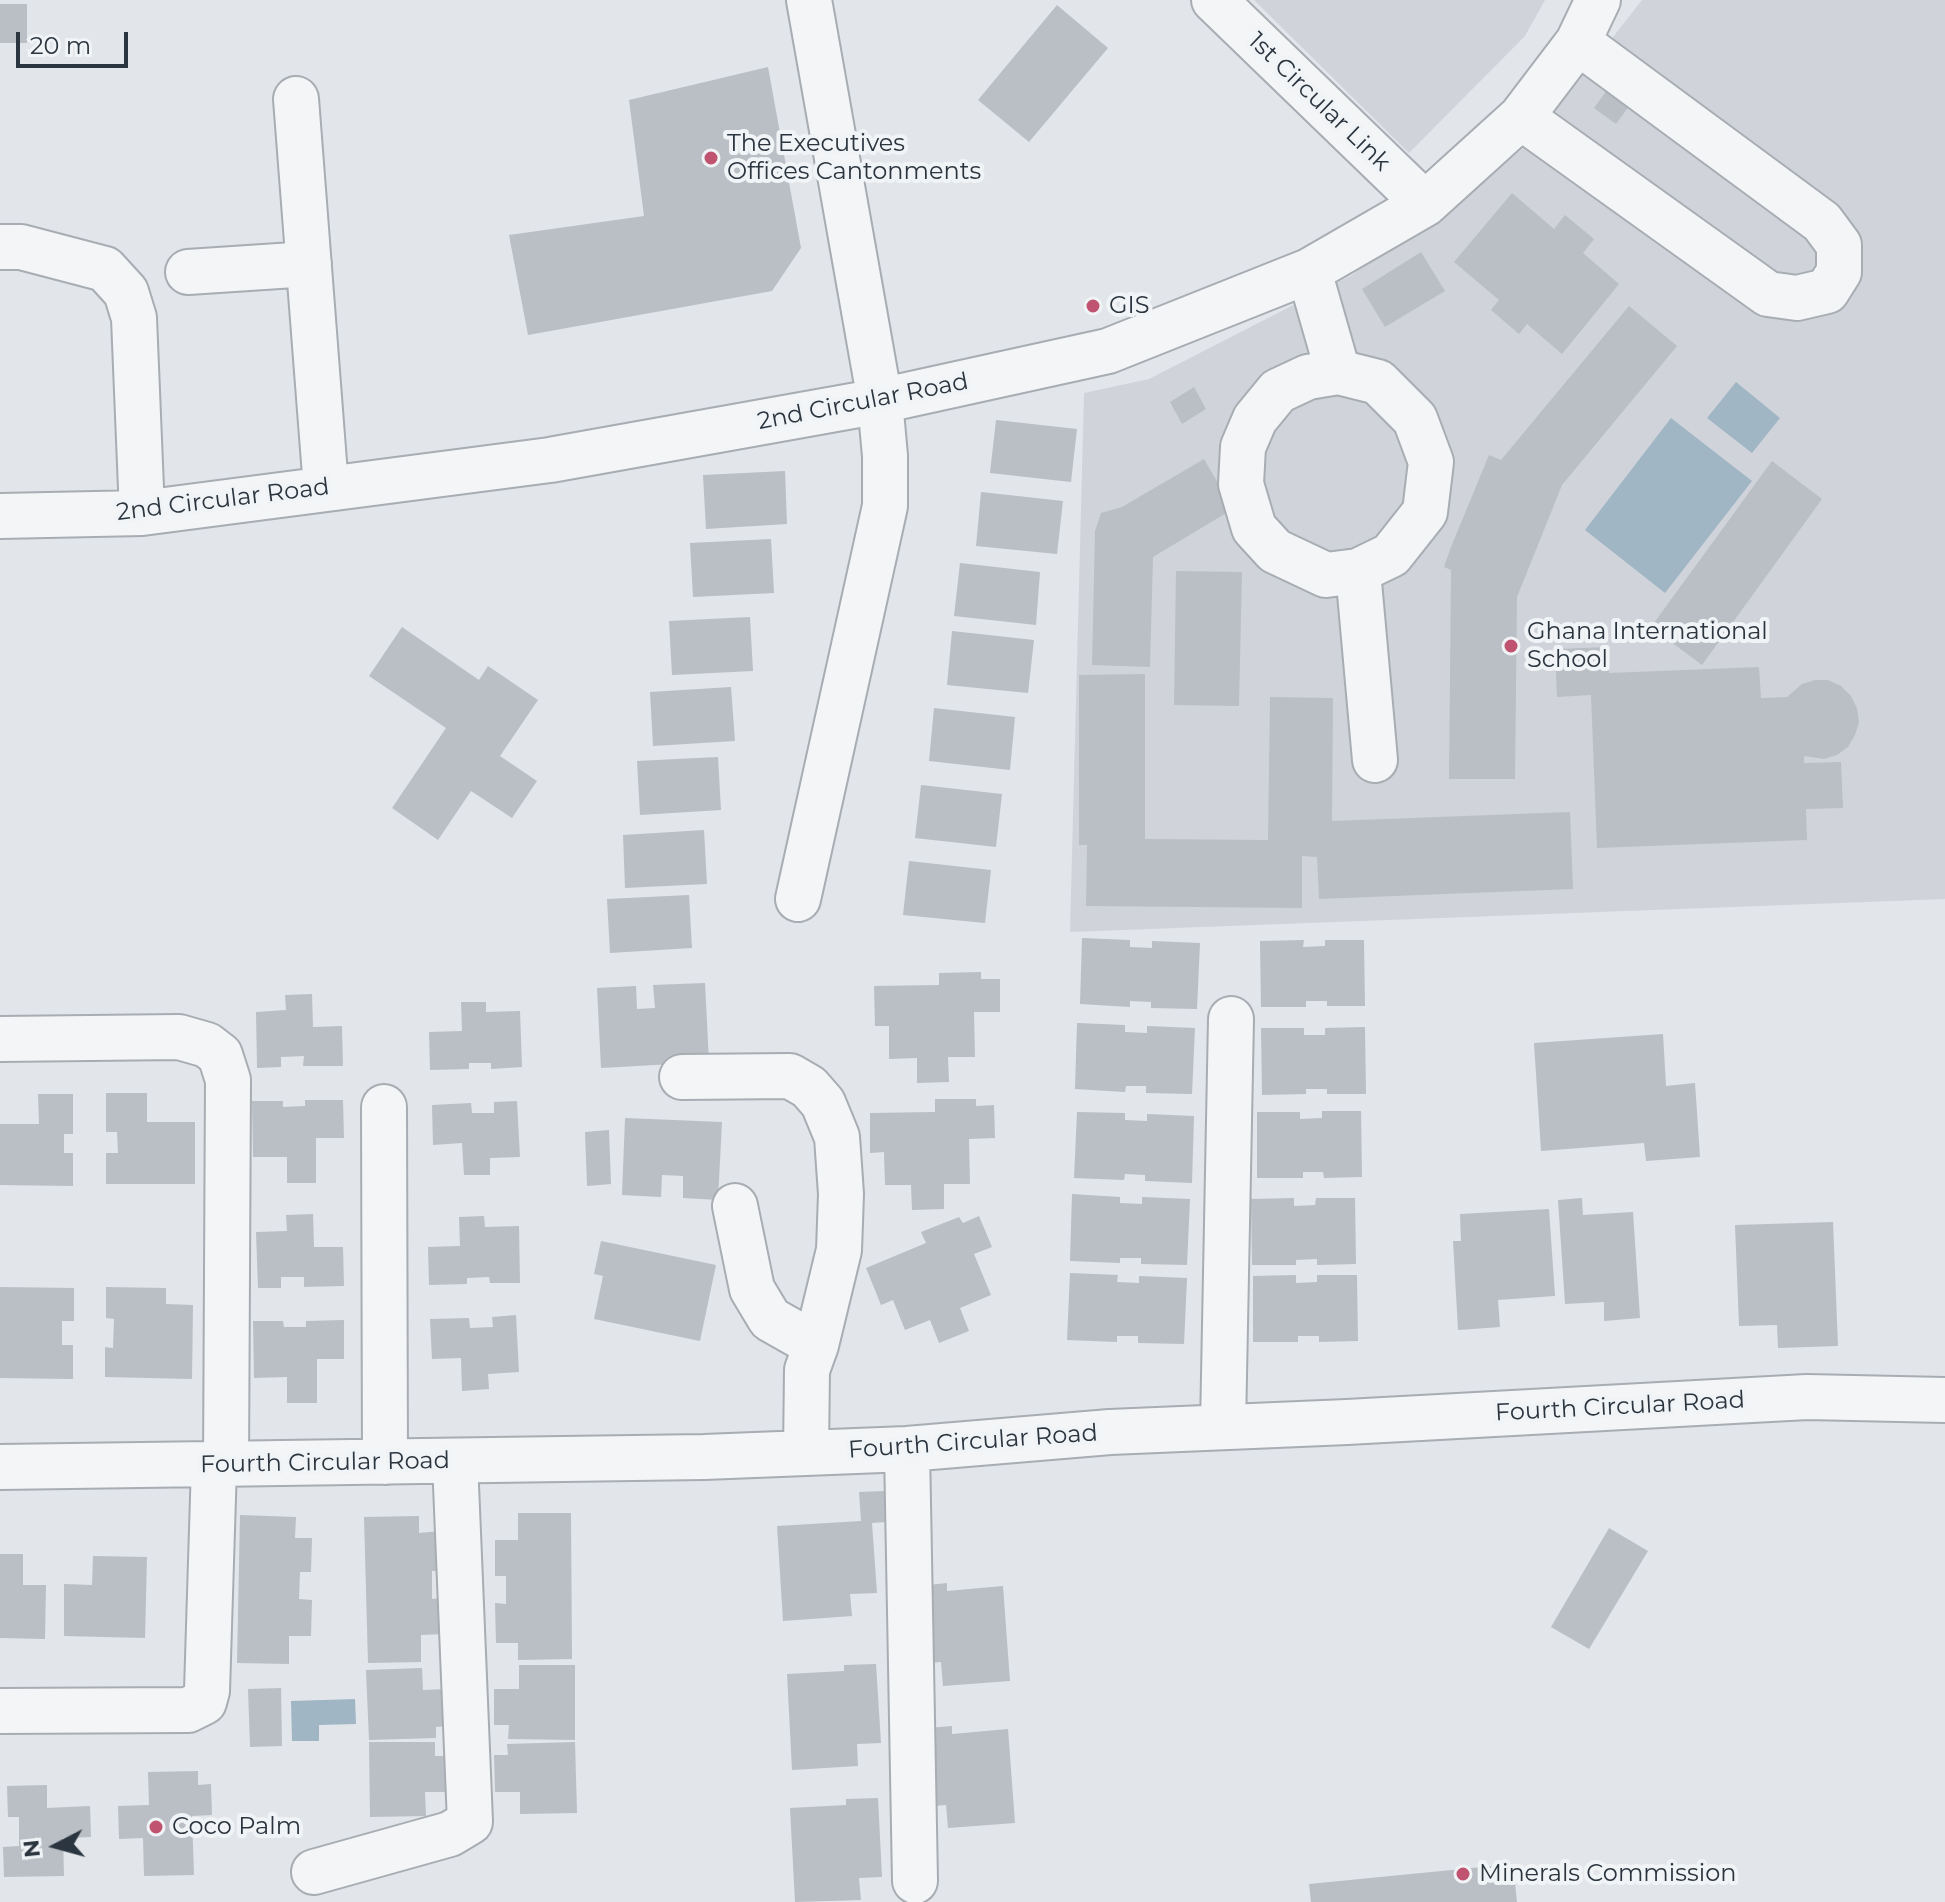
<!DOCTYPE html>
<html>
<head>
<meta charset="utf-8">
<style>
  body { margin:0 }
  #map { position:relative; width:1945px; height:1902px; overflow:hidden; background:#e2e5e9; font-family:Montserrat,sans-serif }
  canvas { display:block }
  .north { position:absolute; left:16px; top:1806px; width:80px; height:80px; -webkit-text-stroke:6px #f1f4f6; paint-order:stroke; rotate:264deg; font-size:22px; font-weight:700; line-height:32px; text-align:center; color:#2b353f }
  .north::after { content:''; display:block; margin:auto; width:28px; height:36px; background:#2b353f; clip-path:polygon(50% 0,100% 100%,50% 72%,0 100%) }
  .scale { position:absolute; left:16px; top:32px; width:112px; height:36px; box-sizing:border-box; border:4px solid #2b353f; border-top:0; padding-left:10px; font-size:24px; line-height:28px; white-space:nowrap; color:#2b353f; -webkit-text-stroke:6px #f1f4f6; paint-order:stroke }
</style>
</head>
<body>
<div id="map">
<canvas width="1945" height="1902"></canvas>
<div class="north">N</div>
<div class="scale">20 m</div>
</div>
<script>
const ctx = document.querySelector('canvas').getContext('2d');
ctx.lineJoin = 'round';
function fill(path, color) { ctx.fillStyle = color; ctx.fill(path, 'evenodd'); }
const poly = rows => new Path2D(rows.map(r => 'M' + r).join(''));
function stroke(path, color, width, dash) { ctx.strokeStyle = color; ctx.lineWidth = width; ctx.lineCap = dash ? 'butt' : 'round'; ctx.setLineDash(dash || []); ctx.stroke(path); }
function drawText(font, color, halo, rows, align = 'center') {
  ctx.font = font + ' Montserrat,sans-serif'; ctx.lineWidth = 8; ctx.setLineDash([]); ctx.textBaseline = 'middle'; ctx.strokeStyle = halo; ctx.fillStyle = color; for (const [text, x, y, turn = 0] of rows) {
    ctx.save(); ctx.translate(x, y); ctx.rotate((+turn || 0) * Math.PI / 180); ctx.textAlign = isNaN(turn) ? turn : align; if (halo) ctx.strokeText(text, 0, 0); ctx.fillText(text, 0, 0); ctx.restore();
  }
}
fill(poly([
  [1254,0,1545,0,1525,36,1409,153],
  [1642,0,1945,0,1945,899,1070,932,1084,393,1149,379,1352,275,1529,144]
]), '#d0d4da');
fill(poly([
  [1736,382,1780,418,1752,453,1707,418],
  [1671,418,1752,481,1665,593,1585,530],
  [355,1699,356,1724,319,1725,319,1741,292,1741,291,1701]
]), '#a0b6c5');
fill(poly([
  [0,4,27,4,27,43,0,43],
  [1057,5,1108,48,1029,142,978,100],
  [768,67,801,248,772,291,528,335,509,235,644,216,629,100],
  [1610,86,1632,102,1616,124,1594,108],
  [1512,193,1554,229,1565,215,1594,239,1583,253,1619,284,1562,354,1527,324,1519,334,1491,310,1499,300,1454,262],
  [1421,252,1445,291,1385,327,1362,289],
  [1629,306,1677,346,1562,485,1517,597,1515,779,1449,779,1451,570,1444,567,1451,547,1489,455,1501,460],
  [1194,387,1206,409,1182,424,1170,402],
  [996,420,1077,429,1071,482,990,473],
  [1204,459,1233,509,1153,557,1150,667,1092,665,1095,531,1101,513,1122,507],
  [1772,461,1822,499,1702,665,1651,627],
  [785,471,787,524,706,529,703,475],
  [981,492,1063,501,1057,554,976,546],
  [771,539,774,593,693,597,690,543],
  [960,563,1040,572,1036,625,954,616],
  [1176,571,1242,572,1239,706,1174,705],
  [750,617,753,671,672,675,669,621],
  [402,627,479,680,488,666,538,700,500,756,537,781,512,818,471,791,438,840,392,808,446,728,369,676],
  [952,631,1034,640,1028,693,947,685],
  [1608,647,1609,673,1759,667,1761,698,1787,697,1802,684,1815,680,1828,680,1841,686,1851,696,1857,708,1859,722,1855,735,1848,747,1837,755,1824,759,1804,756,1804,763,1841,762,1843,808,1806,809,1807,840,1597,848,1591,695,1557,697,1555,649],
  [1145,674,1145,839,1268,840,1270,697,1333,698,1332,821,1570,812,1573,889,1319,899,1317,857,1302,856,1302,908,1086,906,1087,845,1079,845,1079,675],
  [731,687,735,741,653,746,650,692],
  [934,708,1015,717,1010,770,929,761],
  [718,757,721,810,640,815,637,761],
  [921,785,1002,794,996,847,915,838],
  [704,830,707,884,625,888,623,835],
  [909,861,991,870,985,923,903,915],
  [689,895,692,948,610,953,607,899],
  [1082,938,1130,940,1130,947,1152,948,1152,941,1200,943,1197,1009,1151,1008,1151,1002,1130,1001,1130,1007,1080,1004],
  [1304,940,1303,947,1325,946,1325,940,1364,940,1365,1006,1327,1006,1327,1001,1306,1001,1306,1007,1261,1007,1260,941],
  [981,972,981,979,1000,979,1000,1012,974,1012,975,1057,948,1057,949,1082,917,1083,917,1058,889,1059,889,1026,875,1026,874,986,939,985,939,973],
  [705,983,709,1062,601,1068,597,988,636,986,637,1009,655,1008,653,985],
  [312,994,313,1027,342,1026,343,1066,303,1066,304,1056,281,1057,281,1067,257,1068,256,1012,286,1010,285,995],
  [461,1002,486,1002,486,1012,520,1011,522,1067,491,1069,491,1063,469,1063,469,1069,430,1070,429,1032,462,1031],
  [1077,1023,1125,1025,1125,1032,1147,1033,1147,1026,1195,1028,1192,1094,1146,1093,1146,1086,1126,1086,1125,1092,1075,1089],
  [1365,1027,1366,1094,1327,1094,1327,1089,1306,1089,1306,1094,1262,1095,1261,1028,1304,1028,1304,1035,1325,1035,1325,1028],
  [1663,1034,1666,1086,1695,1083,1700,1157,1646,1161,1644,1143,1541,1151,1534,1043],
  [106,1093,147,1093,147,1122,195,1122,195,1184,106,1184,106,1153,118,1153,117,1132,106,1132],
  [38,1094,73,1094,73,1134,64,1134,64,1153,73,1153,73,1186,0,1185,0,1124,39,1124],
  [935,1099,976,1099,976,1106,994,1105,995,1138,969,1139,970,1184,944,1184,944,1209,912,1210,911,1185,885,1185,884,1152,870,1153,870,1113,935,1112],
  [305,1100,343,1100,344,1138,316,1138,316,1183,287,1183,287,1157,253,1157,252,1101,283,1101,283,1107,305,1106],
  [517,1101,520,1157,490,1158,490,1175,464,1175,462,1143,433,1145,432,1105,471,1103,472,1113,494,1113,494,1102],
  [1322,1111,1361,1111,1362,1177,1324,1178,1323,1172,1303,1172,1303,1178,1257,1178,1257,1112,1300,1112,1300,1119,1322,1118],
  [1077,1112,1125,1113,1125,1120,1147,1121,1147,1114,1194,1116,1192,1183,1145,1181,1145,1175,1125,1174,1124,1180,1074,1178],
  [625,1118,722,1122,718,1200,683,1198,683,1176,662,1175,661,1197,622,1195],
  [609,1130,611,1184,587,1186,585,1132],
  [1072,1194,1120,1197,1120,1203,1142,1204,1142,1197,1190,1199,1187,1265,1141,1264,1141,1258,1120,1258,1120,1263,1070,1261],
  [1294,1198,1294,1206,1315,1205,1316,1198,1355,1198,1356,1264,1317,1265,1317,1259,1296,1260,1296,1265,1252,1265,1251,1199],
  [1582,1198,1583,1215,1633,1212,1640,1318,1604,1321,1604,1302,1565,1304,1558,1200],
  [1549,1209,1555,1296,1498,1300,1500,1327,1458,1330,1453,1241,1461,1241,1460,1214],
  [313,1214,314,1247,343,1247,344,1286,304,1287,304,1277,281,1277,281,1288,258,1288,256,1232,287,1231,286,1215],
  [484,1216,485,1227,519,1226,520,1283,490,1283,489,1277,467,1278,467,1284,429,1285,428,1247,460,1246,459,1217],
  [979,1216,992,1247,974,1254,991,1295,960,1308,969,1331,939,1343,930,1320,905,1330,893,1300,881,1305,866,1268,926,1243,921,1232,959,1217,963,1223],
  [1833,1222,1838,1346,1778,1348,1777,1325,1739,1326,1735,1225],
  [601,1241,716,1265,700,1341,594,1319,603,1276,594,1274],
  [1070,1273,1118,1275,1117,1282,1139,1283,1139,1276,1187,1278,1184,1344,1138,1343,1138,1336,1117,1336,1117,1342,1067,1340],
  [1296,1275,1296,1283,1317,1282,1317,1275,1357,1275,1358,1341,1319,1342,1319,1336,1298,1336,1298,1342,1253,1342,1253,1276],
  [0,1287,74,1288,74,1321,62,1321,62,1345,73,1345,73,1379,0,1378],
  [106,1287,166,1288,166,1304,193,1305,192,1379,105,1377,105,1347,113,1348,114,1319,106,1318],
  [516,1315,519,1372,488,1374,489,1389,462,1391,461,1358,432,1359,430,1319,469,1318,470,1328,493,1327,492,1317],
  [344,1320,344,1359,317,1359,317,1403,287,1403,287,1377,254,1378,253,1321,283,1321,284,1327,306,1327,306,1321],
  [884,1491,886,1522,872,1523,877,1593,850,1594,852,1616,783,1621,777,1526,861,1521,859,1492],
  [518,1513,571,1513,572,1659,518,1660,518,1643,496,1643,495,1603,506,1604,506,1576,495,1576,495,1540,518,1540],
  [240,1515,296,1517,295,1538,312,1538,311,1572,300,1572,299,1599,312,1600,311,1636,289,1636,289,1664,237,1663],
  [419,1516,419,1533,441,1531,442,1571,432,1571,432,1599,443,1598,444,1634,421,1635,421,1662,368,1663,364,1517],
  [1609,1528,1648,1551,1589,1649,1551,1627],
  [0,1554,23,1554,23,1585,46,1585,45,1639,0,1638],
  [93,1556,147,1557,145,1638,64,1636,64,1584,92,1585],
  [947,1583,947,1591,1003,1586,1010,1681,943,1686,941,1662,916,1664,910,1587],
  [876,1664,881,1743,857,1744,858,1766,792,1770,787,1674,844,1671,844,1665],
  [519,1665,575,1665,575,1740,508,1739,509,1725,494,1725,494,1689,519,1689],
  [422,1668,423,1690,447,1689,448,1726,436,1727,436,1738,369,1740,366,1670],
  [281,1688,282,1746,250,1747,248,1689],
  [952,1726,952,1734,1008,1729,1015,1823,948,1828,946,1805,921,1807,915,1729],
  [369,1742,435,1742,435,1756,450,1756,450,1792,425,1792,426,1816,370,1817],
  [575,1742,577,1813,520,1814,520,1792,495,1792,494,1755,508,1755,507,1744],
  [198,1771,198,1785,211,1784,212,1815,192,1816,194,1875,144,1876,143,1838,119,1839,118,1806,149,1805,148,1772],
  [47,1785,47,1808,90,1806,91,1837,63,1838,64,1876,4,1877,3,1847,19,1846,19,1817,8,1817,7,1786],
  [878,1798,882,1877,859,1878,861,1900,795,1902,790,1808,846,1805,846,1799],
  [1513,1864,1517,1902,1311,1902,1309,1884]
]), '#b9bfc5');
const minor = poly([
  [1214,0,1425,204],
  [296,99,326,488],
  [1521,117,1768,294,1797,298,1827,291,1839,272,1839,245,1822,222,1578,42],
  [0,247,21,247,105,269,126,292,134,318,142,513],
  [1309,271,1338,372],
  [188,272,309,264],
  [1338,372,1378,382,1415,419,1431,462,1425,512,1391,555,1358,571,1326,575,1275,551,1254,528,1241,484,1243,447,1255,419,1278,391,1308,377,1338,372],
  [0,516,142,513,550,460,880,401,1108,351,1309,271,1425,204,1521,117,1578,42,1598,0],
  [1358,571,1375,760],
  [798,899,885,506,885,456,880,401,809,0],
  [0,1039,179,1037,207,1045,220,1055,228,1080,226,1465],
  [682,1077,790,1076,809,1087,823,1103,837,1137,841,1194,839,1250,816,1345,807,1370,806,1453],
  [384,1107,385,1462],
  [735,1206,752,1289,770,1319,816,1345],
  [1223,1427,1231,1019],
  [907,1449,915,1881],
  [0,1467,704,1457,907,1449,1110,1432,1347,1422,1807,1397,1945,1400],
  [0,1711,188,1710,204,1702,207,1691,214,1465],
  [314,1872,450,1834,470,1822,455,1461]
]);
stroke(minor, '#a7adb3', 48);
stroke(minor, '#f4f5f7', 44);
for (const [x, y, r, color] of [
  [711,158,8,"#c05470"],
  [1093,306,8,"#c05470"],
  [1511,646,8,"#c05470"],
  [156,1827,8,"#c05470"],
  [1463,1874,8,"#c05470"]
]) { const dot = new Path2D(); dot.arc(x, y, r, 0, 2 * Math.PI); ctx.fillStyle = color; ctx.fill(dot); stroke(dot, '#f1f4f6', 3); }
drawText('24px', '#2b353f', '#f1f4f6', [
  ["1st Circular Link",1319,102,44],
  ["2nd Circular Road",863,402,-11],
  ["2nd Circular Road",223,500,-7],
  ["Fourth Circular Road",1620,1407,-3],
  ["Fourth Circular Road",973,1442,-4],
  ["Fourth Circular Road",325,1463,-1]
]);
drawText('24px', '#2b353f', '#f1f4f6', [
  ["The Executives",727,144],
  ["Offices Cantonments",727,172],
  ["GIS",1109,306],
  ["Ghana International",1527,632],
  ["School",1527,660],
  ["Coco Palm",172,1827],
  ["Minerals Commission",1479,1874]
], 'left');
</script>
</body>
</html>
